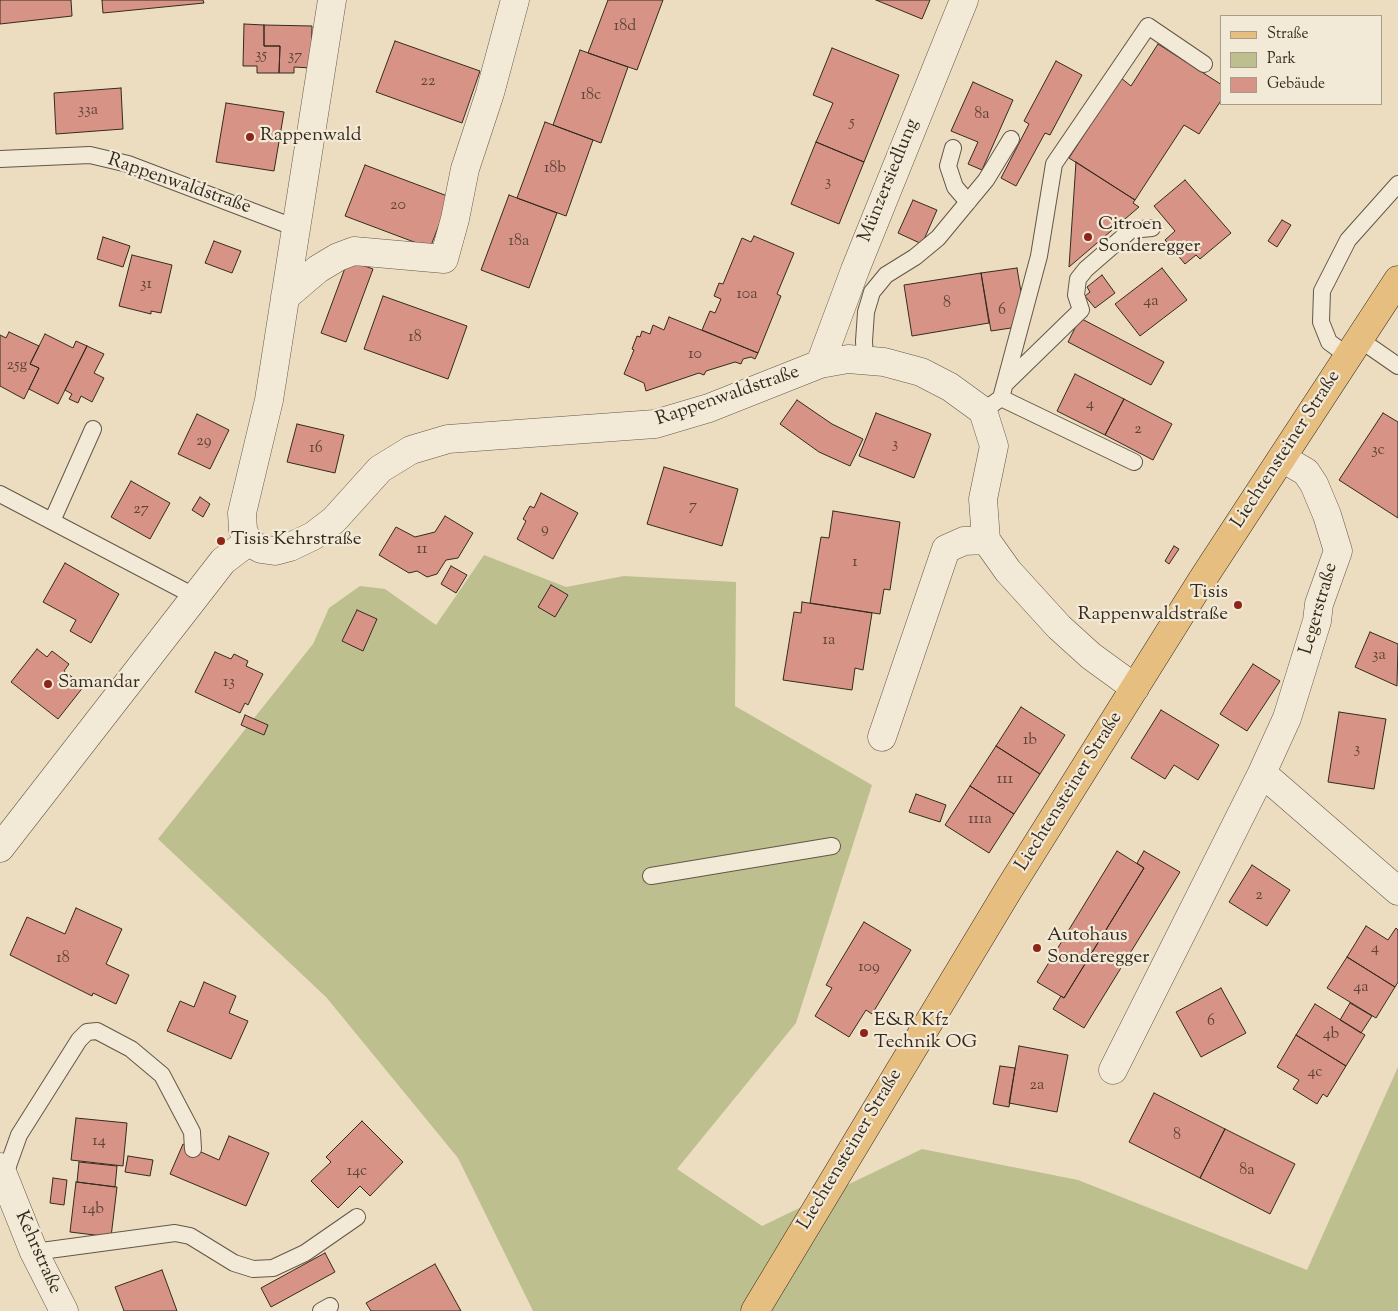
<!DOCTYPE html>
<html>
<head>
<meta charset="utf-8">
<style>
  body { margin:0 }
  #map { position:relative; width:1398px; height:1311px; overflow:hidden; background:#ecddc1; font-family:"Sorts Mill Goudy",serif }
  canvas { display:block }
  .legend { position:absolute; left:1220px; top:15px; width:162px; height:90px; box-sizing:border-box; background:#f3e9d7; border:1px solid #a79d8d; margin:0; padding:6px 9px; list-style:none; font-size:15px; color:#352a1e }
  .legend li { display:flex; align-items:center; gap:10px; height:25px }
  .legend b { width:25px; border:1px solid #a79d8d }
</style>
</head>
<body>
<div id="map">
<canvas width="1398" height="1311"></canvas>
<ul class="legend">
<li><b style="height:6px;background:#e6be80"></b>Straße</li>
<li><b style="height:14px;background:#bdbf8f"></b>Park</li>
<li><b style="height:14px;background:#d79486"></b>Gebäude</li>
</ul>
</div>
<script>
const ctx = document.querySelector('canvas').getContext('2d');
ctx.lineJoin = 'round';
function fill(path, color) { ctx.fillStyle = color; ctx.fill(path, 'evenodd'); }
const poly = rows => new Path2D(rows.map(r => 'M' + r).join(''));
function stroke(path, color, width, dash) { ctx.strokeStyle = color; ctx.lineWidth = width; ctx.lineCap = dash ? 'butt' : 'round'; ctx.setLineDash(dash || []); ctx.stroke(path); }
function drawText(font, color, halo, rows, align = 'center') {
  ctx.font = font + ' "Sorts Mill Goudy",serif'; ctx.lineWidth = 4.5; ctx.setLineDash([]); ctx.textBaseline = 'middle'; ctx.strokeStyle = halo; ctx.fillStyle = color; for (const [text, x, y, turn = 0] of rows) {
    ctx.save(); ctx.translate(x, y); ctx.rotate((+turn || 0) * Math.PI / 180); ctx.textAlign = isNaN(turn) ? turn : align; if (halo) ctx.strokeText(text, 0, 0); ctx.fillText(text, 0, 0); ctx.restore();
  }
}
fill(poly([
  [484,555,566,587,624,576,736,582,735,706,872,785,796,1023,677,1169,762,1226,922,1149,1078,1180,1307,1270,1398,1067,1398,1311,533,1311,458,1158,326,997,158,839,313,644,329,608,360,586,385,589,436,625]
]), '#bdbf8f');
const building = poly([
  [0,0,71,0,72,16,0,24,0,0],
  [102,0,203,0,204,3,103,13,102,0],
  [608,0,663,0,637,70,588,53,608,0],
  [876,0,930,0,922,19,876,0],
  [244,24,264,25,264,46,280,46,279,73,257,73,257,66,243,66,244,24],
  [264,25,312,26,311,68,294,67,294,73,279,73,280,46,264,46,264,25],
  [395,41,480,71,462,123,376,92,395,41],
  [1158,44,1222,85,1222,99,1199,134,1184,125,1135,200,1069,158,1121,78,1131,86,1158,44],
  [832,48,899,75,864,162,816,142,833,103,813,95,832,48],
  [580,50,628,67,601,143,553,125,580,50],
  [1056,61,1082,75,1050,135,1045,133,1016,186,1001,178,1029,124,1024,121,1056,61],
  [973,82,1013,100,982,170,968,164,978,142,951,131,973,82],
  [121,88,123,129,56,134,54,93,121,88],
  [226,103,284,112,274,171,216,162,226,103],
  [545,122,593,140,566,216,517,198,545,122],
  [816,142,864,162,839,224,791,204,816,142],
  [1076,162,1135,200,1133,203,1139,207,1069,267,1076,162],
  [365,165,450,197,430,248,345,216,365,165],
  [1185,180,1231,233,1200,259,1196,255,1185,264,1165,240,1175,231,1154,206,1185,180],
  [509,195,557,213,529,288,481,270,509,195],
  [913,200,937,210,922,244,898,233,913,200],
  [1282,220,1291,225,1277,247,1268,241,1282,220],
  [754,236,794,253,777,294,781,296,758,353,702,330,710,311,715,313,721,299,714,296,719,283,723,284,742,238,751,242,754,236],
  [103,237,130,246,123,267,97,259,103,237],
  [214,241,241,251,232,273,205,263,214,241],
  [132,255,172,265,161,313,151,311,151,314,119,306,132,255],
  [348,260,373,269,346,342,321,333,348,260],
  [1017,268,1022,298,1011,328,991,331,981,273,1017,268],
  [1162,268,1187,300,1140,336,1115,304,1162,268],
  [981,273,989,323,912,336,904,285,981,273],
  [1102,275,1115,293,1095,308,1085,296,1090,292,1087,287,1102,275],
  [383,296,467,326,448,379,364,349,383,296],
  [669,317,758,353,755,359,751,357,743,359,741,364,735,362,706,371,704,375,699,373,646,391,644,383,624,374,634,350,632,349,637,336,640,337,642,331,650,334,653,325,664,330,669,317],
  [1080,318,1164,362,1151,385,1068,342,1080,318],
  [9,332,39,346,30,364,39,368,24,399,0,386,0,335,6,338,9,332],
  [45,334,73,348,76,341,87,346,58,404,29,389,39,368,30,364,45,334],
  [87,346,104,354,94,373,104,378,92,402,81,396,78,403,69,399,72,394,65,390,87,346],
  [1075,374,1124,399,1105,435,1057,411,1075,374],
  [1124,399,1172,424,1153,460,1105,435,1124,399],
  [797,400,832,424,863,439,850,466,819,452,780,424,797,400],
  [876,413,931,434,914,478,859,456,876,413],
  [1383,413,1398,422,1398,518,1339,480,1383,413],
  [197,414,229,430,210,469,178,454,197,414],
  [297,424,344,435,335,473,287,462,297,424],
  [664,467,738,489,722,546,647,524,664,467],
  [131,481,170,503,150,539,111,517,131,481],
  [541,493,578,513,553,559,517,539,526,521,523,519,530,506,534,508,541,493],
  [200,497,210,504,203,517,192,510,200,497],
  [833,511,900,522,890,590,884,589,880,614,810,603,821,537,829,538,833,511],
  [445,516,473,533,458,558,446,560,437,574,427,577,417,571,409,573,379,555,396,527,415,537,435,532,445,516],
  [1174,546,1179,549,1169,564,1165,561,1174,546],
  [65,563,119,594,91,643,70,631,76,620,43,602,65,563],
  [451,566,467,575,456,593,441,584,451,566],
  [551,585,568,595,555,617,538,607,551,585],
  [802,602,872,613,863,670,855,668,852,690,783,680,794,612,801,613,802,602],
  [357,610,377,619,363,651,342,641,357,610],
  [1370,632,1398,644,1397,686,1355,667,1370,632],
  [37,649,47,657,52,651,69,664,64,671,84,686,58,719,11,682,37,649],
  [215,652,231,659,234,654,248,661,246,666,263,674,248,705,245,703,240,713,195,692,215,652],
  [1253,664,1280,681,1247,731,1220,714,1253,664],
  [1021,707,1065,735,1040,774,996,746,1021,707],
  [1161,710,1219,745,1198,780,1174,765,1165,779,1131,758,1161,710],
  [1339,712,1386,719,1374,789,1328,782,1339,712],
  [245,715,268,725,264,735,241,725,245,715],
  [996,746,1040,774,1014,814,970,786,996,746],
  [970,786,1014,814,989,853,945,825,970,786],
  [916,794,946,805,940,822,909,812,916,794],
  [1117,851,1144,868,1064,998,1037,982,1117,851],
  [1144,851,1180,872,1084,1028,1053,1009,1061,996,1064,998,1144,868,1137,863,1144,851],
  [1252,865,1290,890,1267,926,1229,902,1252,865],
  [76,908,122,929,106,964,129,975,116,1004,93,993,92,996,10,955,27,917,65,934,76,908],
  [864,922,911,950,872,1014,866,1010,849,1037,815,1016,832,988,826,985,864,922],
  [1366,926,1388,940,1396,928,1398,930,1398,982,1395,987,1347,957,1366,926],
  [1347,957,1395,987,1376,1018,1327,988,1347,957],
  [204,982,236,996,229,1013,248,1021,231,1059,167,1031,180,1001,194,1007,204,982],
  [1221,988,1246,1033,1201,1057,1176,1012,1221,988],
  [1350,1003,1372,1016,1361,1033,1340,1020,1350,1003],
  [1315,1004,1365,1035,1346,1066,1296,1035,1315,1004],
  [1296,1035,1346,1066,1327,1097,1323,1094,1317,1104,1293,1089,1299,1080,1277,1067,1296,1035],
  [1019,1046,1068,1055,1057,1112,1009,1103,1019,1046],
  [1000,1066,1015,1068,1009,1107,993,1104,1000,1066],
  [1154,1093,1225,1129,1200,1178,1129,1142,1154,1093],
  [76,1118,127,1123,123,1166,71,1160,76,1118],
  [362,1121,403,1162,370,1196,360,1186,338,1208,311,1181,331,1162,326,1157,362,1121],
  [1225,1129,1295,1164,1270,1214,1200,1178,1225,1129],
  [229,1136,269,1153,246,1206,170,1174,183,1144,219,1160,229,1136],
  [128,1156,153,1160,150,1176,125,1172,128,1156],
  [79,1162,117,1166,115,1187,77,1182,79,1162],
  [53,1178,67,1180,64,1205,50,1203,53,1178],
  [76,1182,117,1187,111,1237,70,1232,76,1182],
  [325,1253,335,1272,271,1307,261,1288,325,1253],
  [435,1264,461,1311,371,1311,366,1303,435,1264],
  [162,1270,177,1311,124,1311,115,1287,162,1270]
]);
fill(building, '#d79486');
stroke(building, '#352a1e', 1);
const lane = poly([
  [953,148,948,166,955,187,968,202],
  [0,159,90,155,128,164,296,228],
  [1359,339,1398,366],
  [1348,356,1329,342,1321,322,1322,291,1348,240,1398,184],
  [865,360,864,341,866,312,872,292,886,275,915,257,938,238,986,180,1011,139],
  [1006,383,1081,310,1076,295,1078,279,1086,269,1131,230,1152,228],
  [1001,398,1134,462],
  [983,411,1001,398,1039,256,1054,164,1148,26,1204,64],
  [0,494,196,597],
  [52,521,93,429],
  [651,876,832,846],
  [4,1177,19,1135,79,1040,87,1032,97,1031,131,1049,162,1075,192,1132,193,1149],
  [34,1252,175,1233,190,1236,234,1263,253,1269,273,1268,305,1253,357,1217],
  [321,1311,330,1306]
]);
const street = poly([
  [332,0,269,400,242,513,243,530,248,542,261,549,275,551,290,547,313,536,334,520,380,469,411,450,448,439,655,424,709,408,820,364,848,359,884,362,921,372,950,387,983,411,994,446,983,499,986,540,1008,571,1059,627,1091,656,1135,688],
  [285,297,318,269,338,257,354,251,444,259,455,219,465,169,490,93,515,0],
  [820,364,855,270,964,0],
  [1282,458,1306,472,1314,484,1327,515,1338,551,1319,604,1317,621,1287,718,1262,773,1398,891],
  [882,737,946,549,964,541,986,540],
  [0,848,223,561,248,542],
  [1113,1070,1262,773],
  [0,1167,34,1252,64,1311]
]);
const primary = poly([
  [755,1311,1009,889,1202,580,1398,280]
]);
stroke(lane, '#635747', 18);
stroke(street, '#635747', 29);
stroke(primary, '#352a1e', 29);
stroke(lane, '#f3e9d7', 16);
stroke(street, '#f3e9d7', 28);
stroke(primary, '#e6be80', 28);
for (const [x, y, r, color] of [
  [250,137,5,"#8f2418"],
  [1088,237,5,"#8f2418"],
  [221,541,5,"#8f2418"],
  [1238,605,5,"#8f2418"],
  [48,684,5,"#8f2418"],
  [1037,948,5,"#8f2418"],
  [864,1033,5,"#8f2418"]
]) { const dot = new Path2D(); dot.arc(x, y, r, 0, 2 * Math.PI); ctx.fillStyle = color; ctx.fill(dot); stroke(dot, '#f3e9d7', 2); }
drawText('16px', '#5e4438', null, [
  ["18d",625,27],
  ["35",261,56],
  ["37",295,57],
  ["22",428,82],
  ["18c",591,96],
  ["33a",88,111],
  ["8a",982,115],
  ["5",852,123],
  ["18b",555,169],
  ["3",828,183],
  ["20",398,206],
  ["18a",519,242],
  ["31",146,285],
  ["10a",747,295],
  ["4a",1151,302],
  ["8",947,304],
  ["6",1002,311],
  ["18",415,338],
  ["10",695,355],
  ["25g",17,366],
  ["4",1090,405],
  ["2",1138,430],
  ["29",204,442],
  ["3",895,445],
  ["16",316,449],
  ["3c",1378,451],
  ["7",693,507],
  ["27",141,510],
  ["9",545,530],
  ["11",422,550],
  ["1",855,563],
  ["1a",829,641],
  ["3a",1379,656],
  ["13",229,683],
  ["1b",1030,741],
  ["3",1357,750],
  ["111",1005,780],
  ["111a",980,820],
  ["2",1259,896],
  ["4",1375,949],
  ["18",63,959],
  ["109",869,968],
  ["4a",1361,988],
  ["6",1211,1022],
  ["4b",1331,1035],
  ["4c",1315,1073],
  ["2a",1037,1086],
  ["8",1177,1136],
  ["14",99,1142],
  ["8a",1247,1171],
  ["14c",357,1172],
  ["14b",93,1210]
]);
drawText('19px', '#352a1e', '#f3e9d7', [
  ["Rappenwald",260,137],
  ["Citroen",1098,226],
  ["Sonderegger",1098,248],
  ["Tisis Kehrstraße",231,541],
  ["Tisis",1228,594,"right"],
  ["Rappenwaldstraße",1228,616,"right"],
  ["Samandar",58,684],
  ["Autohaus",1047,937],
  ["Sonderegger",1047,959],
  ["E&R Kfz",874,1022],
  ["Technik OG",874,1044]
], 'left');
drawText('19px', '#352a1e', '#f3e9d7', [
  ["Münzersiedlung",890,181,-68],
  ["Rappenwaldstraße",179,185,19],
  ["Rappenwaldstraße",728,397,-19],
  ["Liechtensteiner Straße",1287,450,-57],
  ["Legerstraße",1320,609,-74],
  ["Liechtensteiner Straße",1070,792,-58],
  ["Liechtensteiner Straße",851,1150,-59],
  ["Kehrstraße",37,1253,66]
]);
</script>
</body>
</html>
